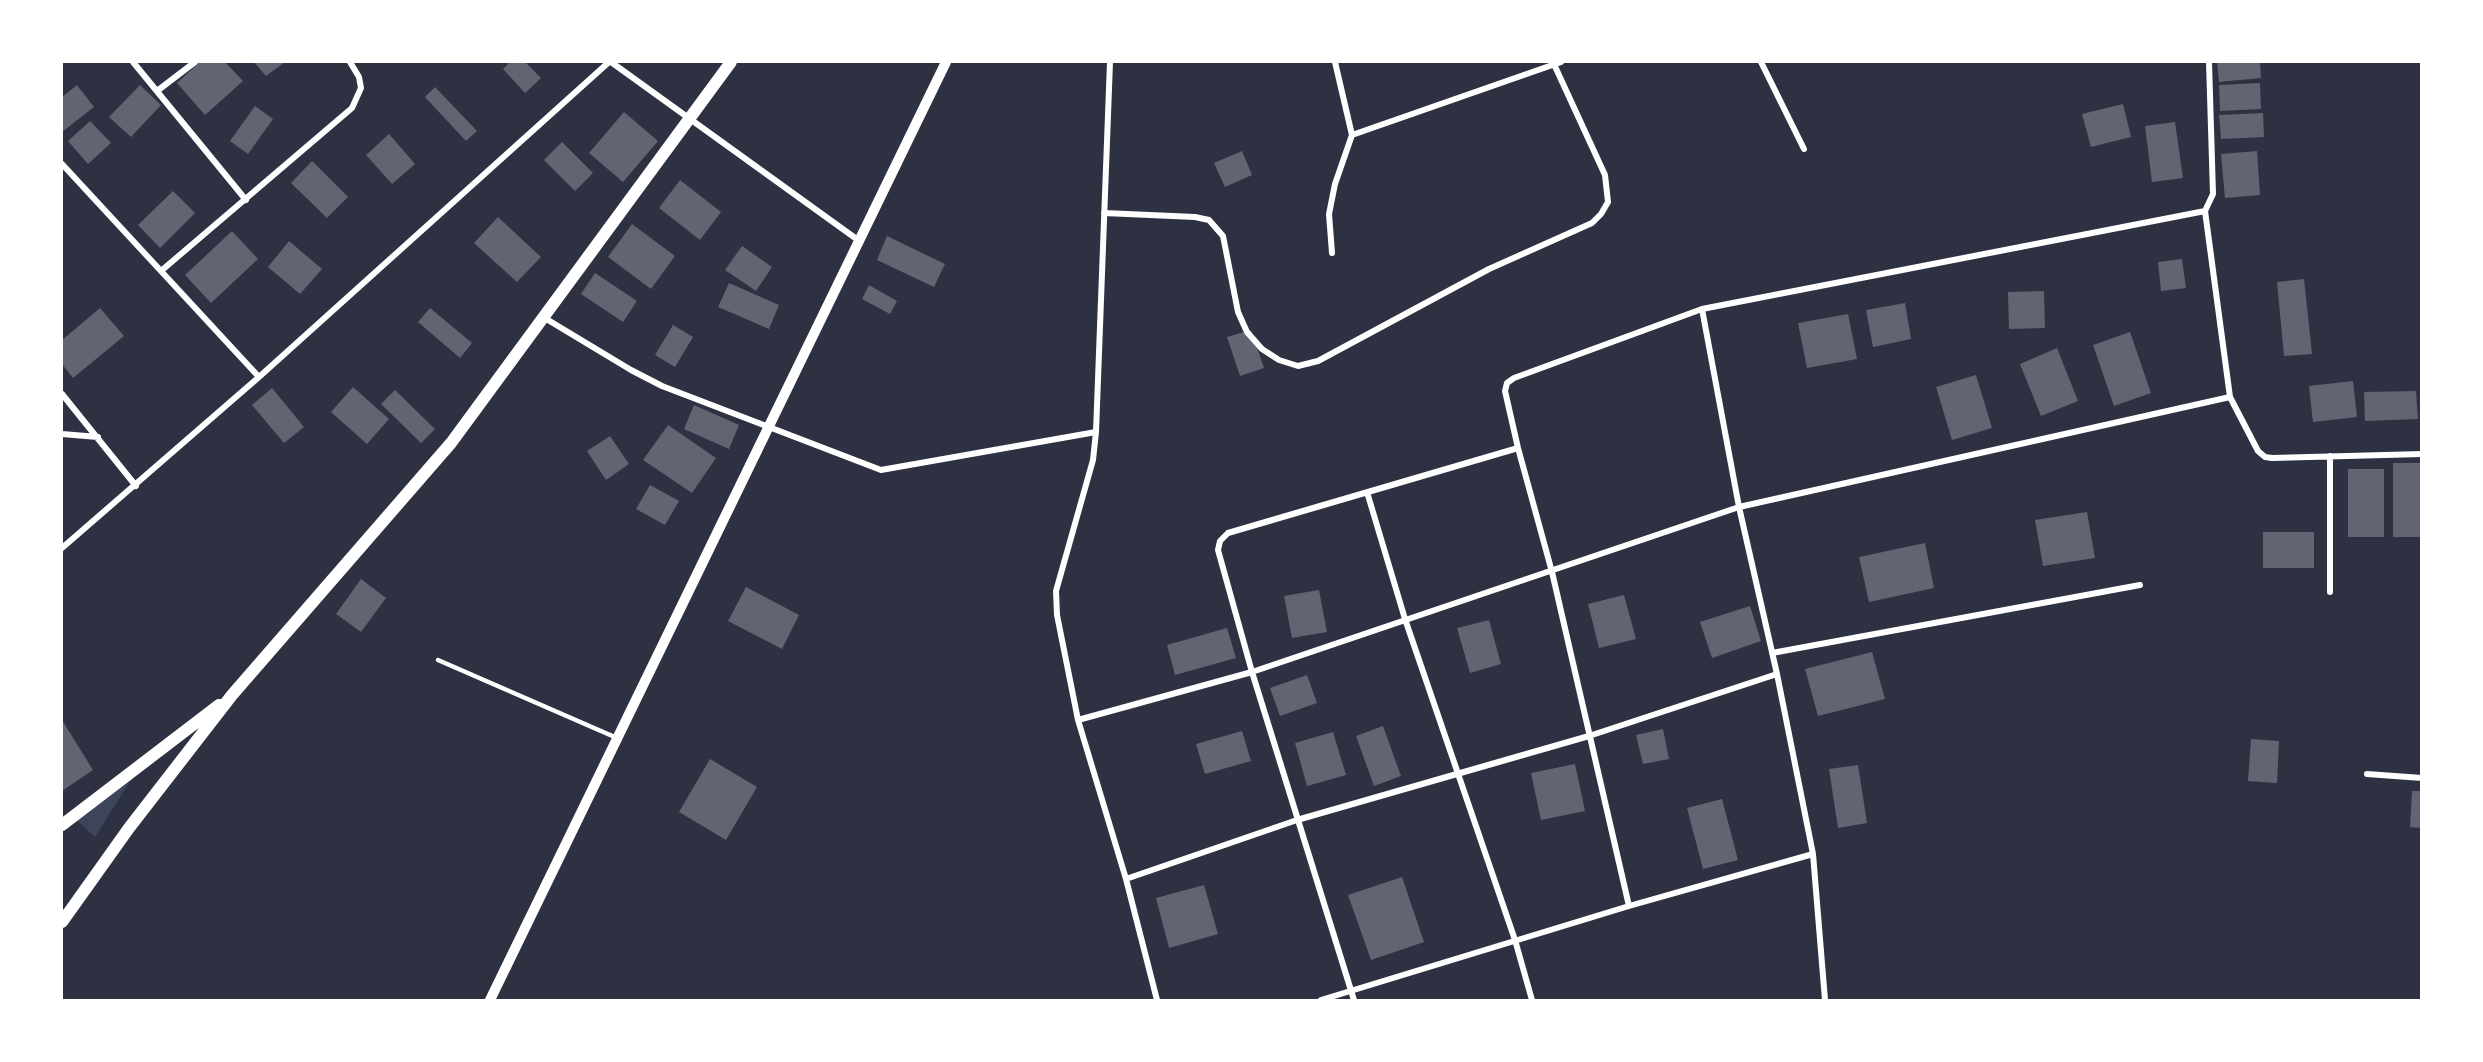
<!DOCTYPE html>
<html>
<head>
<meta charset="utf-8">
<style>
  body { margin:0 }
  #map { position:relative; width:2483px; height:1062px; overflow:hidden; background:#2d3142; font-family:Montserrat,sans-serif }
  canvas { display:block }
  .frame { position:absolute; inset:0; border:63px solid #fff; pointer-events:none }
</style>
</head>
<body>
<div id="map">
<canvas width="2483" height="1062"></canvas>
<div class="frame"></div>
</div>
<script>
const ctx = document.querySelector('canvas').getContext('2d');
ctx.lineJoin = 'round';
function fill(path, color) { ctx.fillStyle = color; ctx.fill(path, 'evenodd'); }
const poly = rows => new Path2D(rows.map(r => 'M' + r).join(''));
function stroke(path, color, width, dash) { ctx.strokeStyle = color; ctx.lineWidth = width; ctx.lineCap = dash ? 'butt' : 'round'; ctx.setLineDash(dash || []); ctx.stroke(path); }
fill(poly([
  [137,770,95,837,75,819]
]), '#3c4559');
fill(poly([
  [200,62,225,62,243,81,205,115,177,83],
  [254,62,285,62,266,76],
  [510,62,525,62,541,78,525,93,503,69],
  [2217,62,2260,62,2261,78,2219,82],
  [2260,83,2261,109,2220,111,2219,85],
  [77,85,94,107,62,132,62,97],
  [140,85,161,105,131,137,109,117],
  [435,87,477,131,466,141,425,97],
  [2123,104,2131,137,2091,147,2082,114],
  [255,106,273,119,248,154,230,141],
  [624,112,658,141,623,182,589,153],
  [2263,113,2264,137,2221,139,2219,115],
  [90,121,111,143,88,164,68,141],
  [2175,122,2183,178,2152,182,2145,126],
  [389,134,415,164,392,184,366,155],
  [562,142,593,173,575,191,544,160],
  [1242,151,1252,175,1225,187,1214,163],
  [2257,151,2260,195,2225,198,2221,154],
  [312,161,348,197,327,218,291,183],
  [680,180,721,212,700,240,659,208],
  [173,191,195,213,160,248,138,225],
  [498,217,541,257,517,282,474,243],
  [632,224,675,256,651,289,608,257],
  [232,231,258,259,211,303,185,275],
  [887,236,945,264,934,287,877,260],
  [289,241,322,269,300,294,268,267],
  [742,246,772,267,756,291,725,270],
  [2182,259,2186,288,2161,291,2158,262],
  [595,273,637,301,623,322,581,294],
  [2304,279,2312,354,2284,356,2277,282],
  [729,283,779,305,769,329,718,307],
  [869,285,897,301,890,314,862,299],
  [2044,291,2045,328,2009,329,2008,292],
  [1905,303,1911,339,1873,347,1866,310],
  [100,308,124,336,73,378,62,364,62,340],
  [430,308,472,343,460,358,418,322],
  [1848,314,1857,359,1807,368,1798,323],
  [673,325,693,337,675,367,655,355],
  [1251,330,1264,368,1240,376,1227,337],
  [2130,332,2151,393,2114,406,2093,345],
  [2057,348,2078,401,2041,416,2020,364],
  [1976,375,1992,428,1952,440,1936,387],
  [2353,381,2357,417,2313,422,2309,386],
  [353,387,389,419,367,444,331,412],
  [272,388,304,427,284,443,252,405],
  [395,390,435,429,421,443,381,404],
  [2416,391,2418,419,2365,421,2364,392],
  [694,405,739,425,729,449,684,429],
  [668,425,716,458,692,493,643,460],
  [610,436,629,464,606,480,587,451],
  [2393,463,2422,463,2422,537,2393,537],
  [2348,469,2384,469,2384,537,2348,537],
  [650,485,679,501,665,525,636,509],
  [2087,512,2095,558,2043,566,2035,520],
  [2263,532,2314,532,2314,568,2263,568],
  [1925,543,1934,588,1869,602,1859,557],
  [361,579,386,598,361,632,336,614],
  [746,587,799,615,782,649,728,621],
  [1319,590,1327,632,1292,638,1284,596],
  [1624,595,1636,639,1599,648,1588,604],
  [1750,606,1761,641,1712,658,1700,622],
  [1489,620,1501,664,1470,673,1457,628],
  [1227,628,1236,658,1175,675,1167,645],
  [1872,652,1885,699,1818,716,1805,669],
  [1307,675,1317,703,1280,716,1270,688],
  [62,720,93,770,62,791],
  [1383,726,1401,776,1374,786,1356,736],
  [1663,729,1669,759,1643,764,1636,735],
  [1242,731,1251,761,1205,774,1196,744],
  [1333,732,1346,775,1307,786,1295,743],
  [2251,739,2279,741,2277,783,2248,781],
  [710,759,757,787,726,840,679,812],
  [1575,764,1585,811,1541,820,1531,773],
  [1858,765,1867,823,1838,828,1829,769],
  [2412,791,2422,791,2422,828,2410,827],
  [1722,799,1738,860,1703,869,1687,808],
  [1402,877,1424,942,1371,960,1348,895],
  [1204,885,1218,934,1169,948,1156,898]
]), '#626471');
stroke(poly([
  [438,660,617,738]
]), '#fff', 4.5);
stroke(poly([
  [133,62,246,200],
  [611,62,858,240],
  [1110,62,1096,432,1093,460,1056,591,1057,615,1078,720,1126,879,1157,1000],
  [1761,62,1804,149],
  [2209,62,2213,194,2205,211,2230,397,2258,451,2265,457,2272,458,2422,454],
  [157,91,195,62],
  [1352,135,1561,62],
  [62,164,259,377],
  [1104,213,1195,217,1209,220,1223,236,1238,312,1247,332,1262,349,1279,360,1298,366,1318,361,1489,269,1592,223,1601,214,1608,202,1605,175,1553,62],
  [1332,253,1329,214,1335,184,1352,135,1335,62],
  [161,271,352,108,361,88,359,77,350,62],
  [1702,309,1739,507,1777,674,1813,854,1825,1000],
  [543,317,631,370,662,386,881,470,1096,432],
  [62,394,136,486],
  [62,434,98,437],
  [2330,456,2330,592],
  [1367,492,1405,619,1515,940,1532,1000],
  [62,548,259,377,609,62],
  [1772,653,2140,585],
  [1078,720,1252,672,1739,507,2230,397],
  [2367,774,2422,778],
  [1126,879,1297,820,1589,736,1777,674],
  [1629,906,1552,572,1518,448,1505,391,1507,383,1514,378,1702,309,2205,211],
  [1321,1000,1629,906,1813,854],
  [1354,1000,1252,672,1218,550,1220,541,1228,533,1518,448]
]), '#fff', 6);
stroke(poly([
  [490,1000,946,62]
]), '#fff', 10);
stroke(poly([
  [62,825,219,705],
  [62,922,129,828,232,695,451,443,731,62]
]), '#fff', 12);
</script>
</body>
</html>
